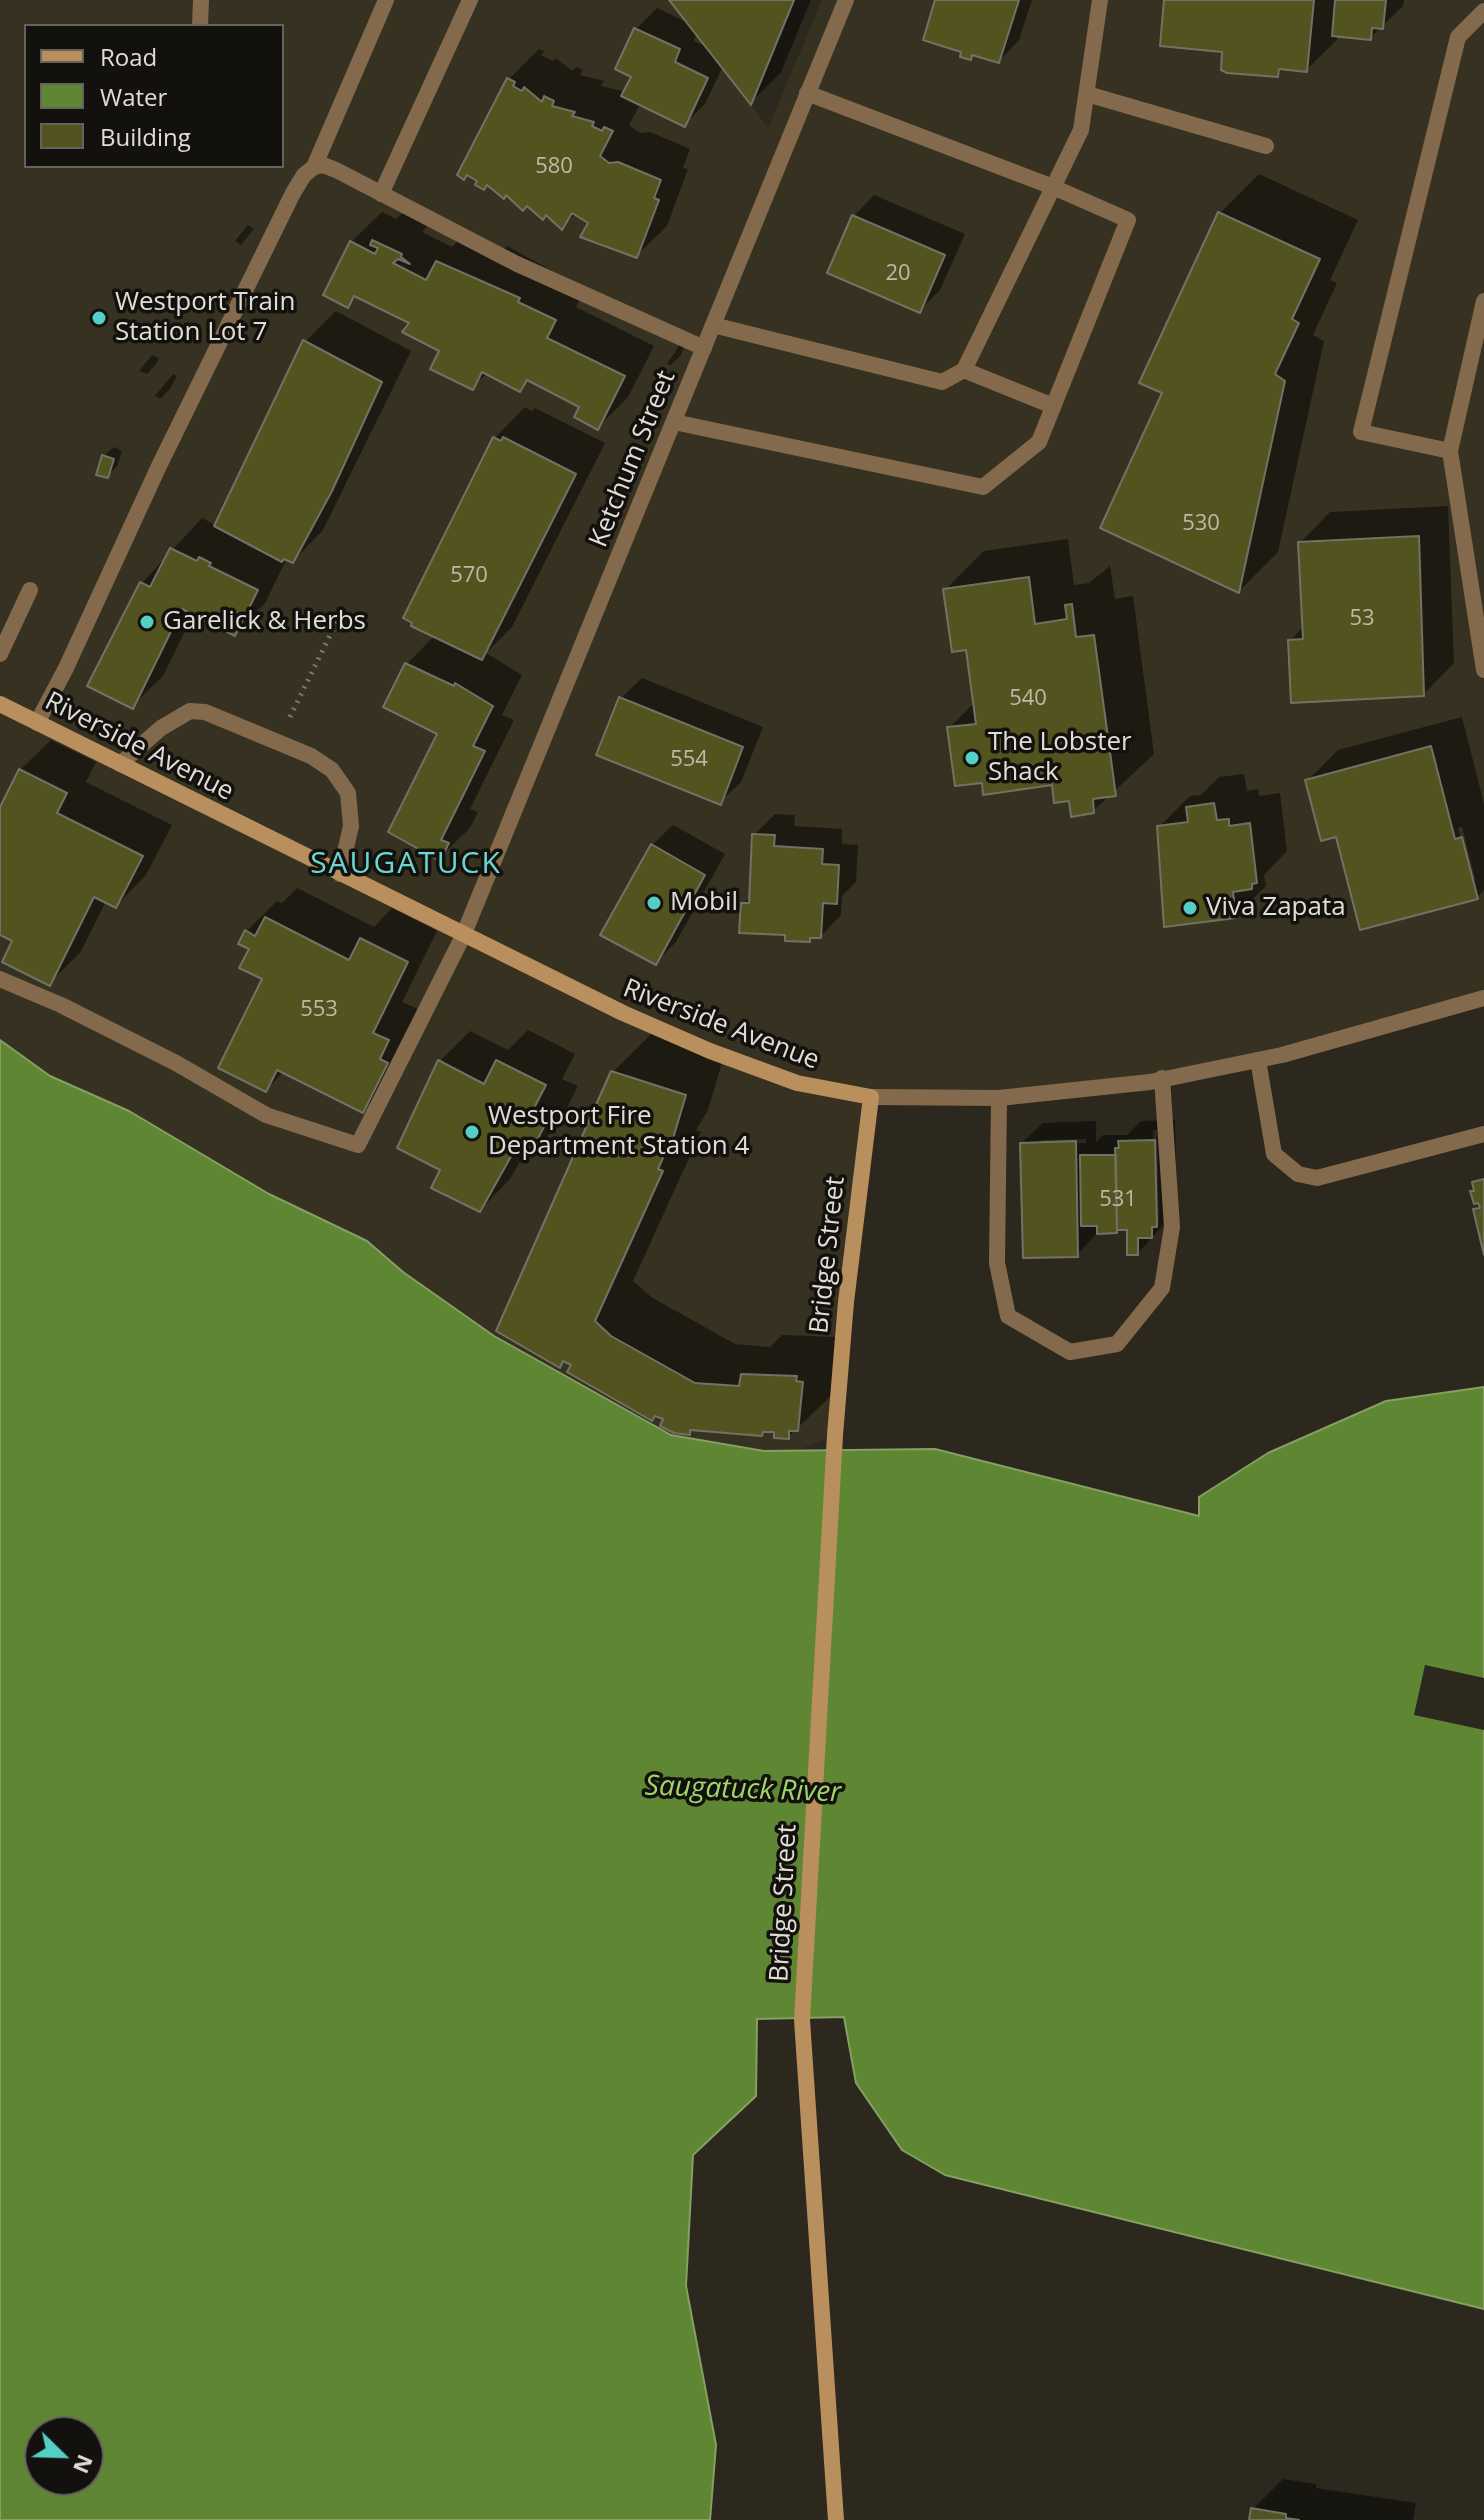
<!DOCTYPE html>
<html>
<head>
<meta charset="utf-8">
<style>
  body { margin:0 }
  #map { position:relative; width:1484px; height:2520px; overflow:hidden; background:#2c281e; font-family:"Open Sans",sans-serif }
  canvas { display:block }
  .legend { position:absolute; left:24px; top:24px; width:260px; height:144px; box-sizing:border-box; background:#13110d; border:2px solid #65635e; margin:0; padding:10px 14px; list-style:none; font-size:24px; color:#e0ddd7 }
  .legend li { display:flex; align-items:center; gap:16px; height:40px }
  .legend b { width:40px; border:2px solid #65635e }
  .north { position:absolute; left:24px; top:2416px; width:80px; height:80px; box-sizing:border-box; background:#13110d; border:2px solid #65635e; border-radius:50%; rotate:113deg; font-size:22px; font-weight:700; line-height:32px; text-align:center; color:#e0ddd7 }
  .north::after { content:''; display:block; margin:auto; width:28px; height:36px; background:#55cec5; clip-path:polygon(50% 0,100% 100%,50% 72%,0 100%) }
</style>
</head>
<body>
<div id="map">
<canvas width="1484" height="2520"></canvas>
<ul class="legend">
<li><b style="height:10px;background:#b88f5d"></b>Road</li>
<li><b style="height:22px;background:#5f8632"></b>Water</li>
<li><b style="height:22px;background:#52531f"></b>Building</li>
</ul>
<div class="north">N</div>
</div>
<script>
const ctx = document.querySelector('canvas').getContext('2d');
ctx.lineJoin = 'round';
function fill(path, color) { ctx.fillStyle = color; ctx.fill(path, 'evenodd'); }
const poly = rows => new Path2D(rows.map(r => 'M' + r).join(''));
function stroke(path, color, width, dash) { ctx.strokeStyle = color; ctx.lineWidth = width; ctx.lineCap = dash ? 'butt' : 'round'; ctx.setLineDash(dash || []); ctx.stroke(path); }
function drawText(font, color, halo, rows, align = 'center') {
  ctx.font = font + ' "Open Sans",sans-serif'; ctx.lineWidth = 7; ctx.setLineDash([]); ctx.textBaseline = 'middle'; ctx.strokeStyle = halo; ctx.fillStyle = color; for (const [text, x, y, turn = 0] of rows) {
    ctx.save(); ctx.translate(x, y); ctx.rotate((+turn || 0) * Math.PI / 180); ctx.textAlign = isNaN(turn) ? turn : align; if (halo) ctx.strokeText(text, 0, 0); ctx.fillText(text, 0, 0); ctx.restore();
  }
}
fill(poly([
  [0,0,673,0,768,128,822,0,1484,0,1484,998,1150,1082,871,1097,835,1435,799,1450,764,1451,671,1435,494,1336,403,1272,367,1241,269,1194,129,1111,50,1076,0,1040],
  [26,26,282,26,282,166,26,166]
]), '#363121');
const water = poly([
  [0,1040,50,1076,129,1111,269,1194,367,1241,403,1272,494,1336,671,1435,764,1451,935,1449,1199,1516,1199,1497,1268,1453,1386,1401,1484,1387,1484,2309,945,2175,902,2150,856,2083,844,2017,757,2019,756,2096,693,2155,686,2286,716,2445,710,2520,0,2520,0,1040],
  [40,2432,88,2432,88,2480,40,2480,40,2432]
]);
fill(water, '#5f8632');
stroke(water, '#86a064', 2);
fill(poly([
  [1425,1665,1484,1678,1484,1730,1414,1715]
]), '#2c281e');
fill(poly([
  [672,0,811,0,781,72,751,102,723,66,705,104,684,125,640,104,629,125,640,133,650,132,690,149,683,168,688,169,667,226,636,256,576,213,562,227,548,213,488,183,484,188,468,173,509,79,539,49,544,51,541,55,553,61,556,58,572,71,576,67,583,70,580,75,604,81,601,86,626,92,633,76,636,29,657,8,691,24],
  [697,33,709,48,694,41],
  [937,0,1032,0,1019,40,999,61,975,53,970,58],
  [1166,0,1404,0,1403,6,1370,38,1337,35,1337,40,1306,70,1284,68,1277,75,1225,50],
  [1259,174,1358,220,1330,280,1337,283,1313,335,1324,341,1278,552,1239,591,1165,392,1219,214],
  [874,195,965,234,940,290,919,311,854,216],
  [405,211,431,222,422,232,452,247,468,231,504,249,507,246,585,289,576,307,654,346,628,397,598,427,581,406,529,380,520,389,487,373,472,387,442,350,412,322,357,295,347,305,351,242,382,212,396,219],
  [248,225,254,229,241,245,235,241],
  [336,311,411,351,323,530,293,561,287,558,265,603,235,633,194,613,163,676,132,706,141,584,202,518,217,526,305,342],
  [679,346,684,346,681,355,671,365,667,364],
  [152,355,159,358,156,364,147,374,139,371],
  [173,374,177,376,170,389,160,399,155,396],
  [525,407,532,411,535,408,605,443,512,627,486,653,522,675,502,715,514,720,470,809,478,812,470,828,439,858,439,733,407,664,435,635,406,617,495,438],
  [114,447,122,451,117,466,107,476,104,456],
  [1448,506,1454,663,1424,694,1290,641,1304,626,1300,543,1330,512],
  [1068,539,1074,585,1089,583,1110,566,1115,599,1133,596,1154,754,1093,811,1053,783,984,780,949,728,975,702,968,648,945,590,984,551],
  [642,678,763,727,741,782,720,802,621,698],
  [1462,717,1484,804,1484,890,1477,897,1337,835,1308,780,1338,750],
  [1462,827,1475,879,1471,879,1458,828],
  [51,740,96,762,86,782,172,825,146,875,116,906,106,901,80,953,49,983,15,940,0,932,0,804,3,805,20,770],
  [1244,774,1247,791,1258,789,1259,796,1280,793,1287,851,1264,875,1266,886,1235,917,1159,827,1190,796,1201,795,1219,777],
  [775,814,795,815,794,826,842,829,842,844,858,845,856,882,842,896,841,915,821,936,809,940,787,933,743,904,751,896,754,835],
  [673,825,725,854,676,942,655,963,652,845],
  [297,888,374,927,392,908,437,931,402,1002,418,1009,394,1080,363,1110,284,1071,266,1090,265,978,247,931,277,901,282,903],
  [528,1030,575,1054,562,1079,578,1086,558,1125,528,1156,524,1154,510,1179,480,1210,443,1169,439,1062,470,1031,508,1050],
  [652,1033,724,1056,708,1110,696,1130,701,1132,633,1281,651,1297,735,1344,770,1347,782,1335,835,1337,834,1343,841,1343,837,1390,788,1437,776,1430,766,1430,762,1434,694,1428,689,1433,565,1360,559,1365,613,1072],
  [1175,1120,1177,1204,1172,1215,1138,1253,1128,1227,1098,1232,1077,1255,1022,1143,1043,1123,1096,1121,1096,1142,1103,1135,1127,1135,1141,1121],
  [1153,1130,1157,1130,1159,1221,1155,1224],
  [1086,1139,1086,1143,1041,1144,1041,1140],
  [1283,2479,1316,2484,1316,2488,1416,2503,1413,2520,1251,2520,1253,2509]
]), '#0007');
const building = poly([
  [669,0,794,0,751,105,669,0],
  [935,0,1019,0,999,63,972,55,971,60,960,57,961,52,923,40,935,0],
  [1164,0,1314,0,1307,72,1279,69,1278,77,1227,73,1221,70,1222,52,1160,46,1164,0],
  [1335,0,1386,0,1383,29,1372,28,1371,40,1332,36,1335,0],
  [634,28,680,49,675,62,708,78,685,127,621,96,631,77,615,69,634,28],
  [507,78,515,82,513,86,522,91,524,87,542,102,544,96,554,101,552,106,575,112,572,116,594,122,592,126,602,131,604,127,613,131,600,156,609,163,618,162,661,180,654,198,659,200,637,258,580,237,588,223,572,213,562,230,546,215,543,220,527,206,523,211,506,195,504,199,487,185,484,190,475,185,477,181,467,175,464,180,457,175,507,78],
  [1218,212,1320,259,1292,319,1299,323,1275,374,1285,381,1239,593,1100,528,1162,393,1139,383,1218,212],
  [852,215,945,255,920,313,827,273,852,215],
  [372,240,402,254,401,257,410,264,398,259,393,263,426,280,436,261,520,298,518,302,556,320,547,338,625,376,598,430,574,417,579,407,527,380,520,392,482,372,473,390,430,369,439,351,402,332,409,323,354,296,348,308,323,295,350,241,375,254,378,248,370,245,372,240],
  [303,340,382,382,332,491,293,563,284,559,282,562,214,526,303,340],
  [493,437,501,441,503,437,576,474,482,660,411,626,412,623,403,618,493,437],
  [102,455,114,459,108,478,96,475,102,455],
  [1419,536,1424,696,1291,703,1288,640,1303,639,1298,542,1419,536],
  [170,548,197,561,199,557,211,563,209,566,258,590,235,636,182,609,133,709,87,686,140,582,150,587,170,548],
  [1029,577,1035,624,1067,619,1065,605,1072,604,1076,637,1094,635,1116,796,1093,799,1094,813,1071,817,1069,801,1054,803,1052,785,983,795,982,783,955,786,947,727,976,724,966,650,952,652,943,589,1029,577],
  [405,663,454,686,455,683,493,706,473,746,485,751,441,840,449,843,440,861,388,832,437,734,383,707,405,663],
  [619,697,743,747,721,805,596,755,619,697],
  [1431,746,1455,839,1462,837,1478,899,1360,930,1336,837,1321,841,1305,780,1431,746],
  [19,769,67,793,57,813,143,856,116,908,94,897,50,986,2,962,12,941,0,935,0,807,19,769],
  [1214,803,1217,820,1229,819,1229,826,1250,823,1257,883,1252,884,1252,889,1233,892,1236,918,1164,927,1157,826,1188,822,1186,807,1214,803],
  [752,834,775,835,774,846,823,849,822,864,839,865,837,904,823,903,821,938,810,938,810,942,785,941,785,935,739,933,741,903,749,903,752,834],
  [651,844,705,875,656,965,600,935,651,844],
  [265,917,349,960,360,938,408,962,373,1033,389,1040,380,1059,388,1063,363,1113,277,1070,266,1092,218,1068,262,979,239,968,249,949,238,944,245,930,255,936,265,917],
  [438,1060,484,1084,496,1060,546,1085,533,1110,549,1117,528,1158,514,1151,480,1212,431,1188,440,1170,397,1148,438,1060],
  [611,1071,686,1095,669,1152,666,1151,658,1169,663,1171,595,1321,611,1336,695,1383,739,1386,741,1374,797,1376,796,1381,803,1382,798,1431,789,1431,789,1439,774,1438,774,1432,763,1432,762,1436,690,1430,690,1435,674,1433,660,1426,663,1419,655,1416,652,1421,567,1372,571,1365,563,1361,560,1368,496,1331,611,1071],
  [1155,1140,1157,1227,1152,1227,1152,1238,1138,1238,1138,1255,1127,1255,1127,1230,1117,1230,1115,1148,1119,1148,1118,1141,1155,1140],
  [1076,1141,1078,1257,1023,1258,1020,1143,1076,1141],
  [1080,1155,1116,1155,1117,1233,1097,1234,1097,1226,1081,1226,1080,1155],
  [1484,1179,1484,1255,1473,1209,1480,1208,1478,1203,1474,1204,1470,1191,1474,1191,1472,1182,1484,1179],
  [1251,2508,1286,2514,1286,2518,1299,2520,1249,2520,1251,2508]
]);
fill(building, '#52531f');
stroke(building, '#717266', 2);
stroke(poly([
  [290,717,340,615]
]), '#7a776e', 5, [2, 6]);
stroke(poly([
  [200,26,201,0],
  [1087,94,1266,146],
  [314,167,386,0],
  [381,194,470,0],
  [1484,301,1450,451,1484,670],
  [713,325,942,382,964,370,1081,130,1100,0],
  [964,370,1053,406],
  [674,422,983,487,1039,442,1128,220,1053,187,807,93],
  [1450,451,1361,432,1458,37,1484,11],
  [0,654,30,590],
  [37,723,66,668,159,466,293,193,304,175,314,167,323,165,336,170,517,264,704,348],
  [120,764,161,728,190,711,205,712,311,756,332,770,348,793,351,826,340,874],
  [0,979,61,1005,176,1063,266,1115,358,1145,463,936],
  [1258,1060,1274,1154,1298,1174,1317,1178,1484,1134],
  [999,1098,997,1263,1008,1316,1070,1352,1117,1344,1162,1288,1172,1227,1162,1078]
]), '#846a4c', 16);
stroke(poly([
  [463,936,846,0]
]), '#846a4c', 16);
stroke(poly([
  [871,1097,999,1098,1150,1082,1282,1055,1484,998]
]), '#846a4c', 16);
stroke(poly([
  [0,704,623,1013,710,1051,797,1083,871,1097,846,1302,835,1435,802,2020,836,2520]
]), '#b88f5d', 16);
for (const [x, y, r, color] of [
  [99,318,8,"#55cec5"],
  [147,622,8,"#55cec5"],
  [972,758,8,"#55cec5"],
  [654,903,8,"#55cec5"],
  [1190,908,8,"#55cec5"],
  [472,1132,8,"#55cec5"]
]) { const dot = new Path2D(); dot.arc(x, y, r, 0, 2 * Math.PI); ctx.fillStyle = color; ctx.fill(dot); stroke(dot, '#13110d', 3); }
drawText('22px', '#bcbaa9', null, [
  ["580",554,167],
  ["20",898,274],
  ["530",1201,524],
  ["570",469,576],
  ["53",1362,619],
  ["540",1028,699],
  ["554",689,760],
  ["553",319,1010],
  ["531",1118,1200]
]);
drawText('26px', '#e0ddd7', '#13110d', [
  ["Westport Train",115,303],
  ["Station Lot 7",115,333],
  ["Garelick & Herbs",163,622],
  ["The Lobster",988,743],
  ["Shack",988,773],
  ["Mobil",670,903],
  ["Viva Zapata",1206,908],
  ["Westport Fire",488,1117],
  ["Department Station 4",488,1147]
], 'left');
drawText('26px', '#e0ddd7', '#13110d', [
  ["Ketchum Street",633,459,-68],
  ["Riverside Avenue",139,747,27],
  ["Riverside Avenue",721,1025,21],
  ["Bridge Street",828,1255,-84],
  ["Bridge Street",784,1903,-87]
]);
drawText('italic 28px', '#a0d667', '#13110d', [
  ["Saugatuck River",743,1790,2]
]);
ctx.letterSpacing = '2px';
drawText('30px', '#6cd7cf', '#13110d', [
  ["SAUGATUCK",406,864]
]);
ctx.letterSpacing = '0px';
</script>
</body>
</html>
